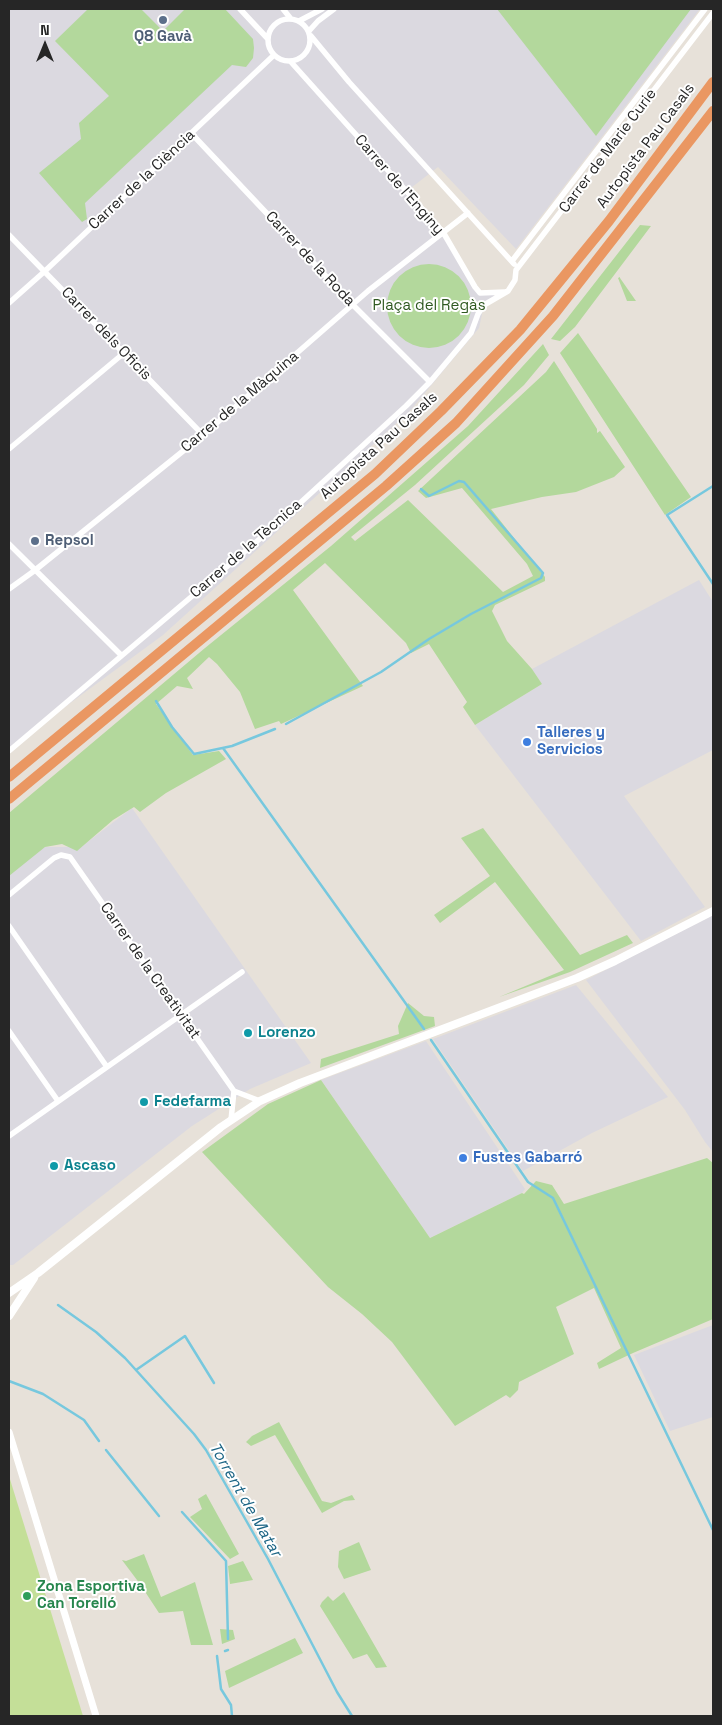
<!DOCTYPE html>
<html>
<head>
<meta charset="utf-8">
<style>
  body { margin:0 }
  #map { position:relative; width:722px; height:1725px; overflow:hidden; background:#e7e1d9; font-family:"Space Grotesk",sans-serif }
  canvas { display:block }
  .frame { position:absolute; inset:0; border:10px solid #262626; pointer-events:none }
  .north { position:absolute; left:20px; top:20px; width:50px; height:50px; -webkit-text-stroke:4px #fff; paint-order:stroke; rotate:0deg; font-size:14px; font-weight:700; line-height:20px; text-align:center; color:#262626 }
  .north::after { content:''; display:block; margin:auto; width:18px; height:22px; background:#262626; clip-path:polygon(50% 0,100% 100%,50% 72%,0 100%) }
</style>
</head>
<body>
<div id="map">
<canvas width="722" height="1725"></canvas>
<div class="frame"></div>
<div class="north">N</div>
</div>
<script>
const ctx = document.querySelector('canvas').getContext('2d');
ctx.lineJoin = 'round';
function fill(path, color) { ctx.fillStyle = color; ctx.fill(path, 'evenodd'); }
const poly = rows => new Path2D(rows.map(r => 'M' + r).join(''));
function stroke(path, color, width, dash) { ctx.strokeStyle = color; ctx.lineWidth = width; ctx.lineCap = dash ? 'butt' : 'round'; ctx.setLineDash(dash || []); ctx.stroke(path); }
function drawText(font, color, halo, rows, align = 'center') {
  ctx.font = font + ' "Space Grotesk",sans-serif'; ctx.lineWidth = 4; ctx.setLineDash([]); ctx.textBaseline = 'middle'; ctx.strokeStyle = halo; ctx.fillStyle = color; for (const [text, x, y, turn = 0] of rows) {
    ctx.save(); ctx.translate(x, y); ctx.rotate((+turn || 0) * Math.PI / 180); ctx.textAlign = isNaN(turn) ? turn : align; if (halo) ctx.strokeText(text, 0, 0); ctx.fillText(text, 0, 0); ctx.restore();
  }
}
fill(poly([
  [9,9,700,9,516,249,438,167,407,191,443,232,480,293,494,293,494,298,484,305,479,328,409,412,163,635,9,748],
  [699,580,713,602,713,750,624,796,705,907,641,941,475,725,542,684,532,669],
  [132,808,311,1063,250,1089,192,1126,13,1265,9,1265,9,865,45,847,81,847],
  [713,915,713,1152,705,1142,685,1110,586,980],
  [576,985,668,1097,592,1133,523,1171,433,1039],
  [426,1041,525,1189,522,1193,430,1238,321,1080],
  [713,1325,713,1417,670,1431,634,1355]
]), '#dbd9e0');
fill(poly([
  [88,9,141,9,163,31,185,9,225,9,253,39,254,48,253,58,246,67,232,65,85,203,87,219,82,222,39,173,81,139,79,123,109,96,55,41],
  [497,9,691,9,596,136],
  [640,225,651,226,575,327,560,341,551,339],
  '387 306a42 42 0 1 1 84 0a42 42 0 1 1-84 0Z',
  [620,277,620,278,636,301,627,301,618,278],
  [578,333,691,497,665,515,560,353],
  [543,344,549,355,524,385,415,485,351,537,355,541,408,500,503,592,533,576,527,564,462,488,426,498,418,491,546,372,554,361,597,429,597,433,600,431,625,467,614,477,576,492,542,497,491,509,545,577,545,581,495,605,492,611,507,641,532,669,542,684,475,725,463,707,467,702,429,644,411,653,406,643,325,563,293,590,363,686,281,724,279,721,255,729,240,692,217,664,209,657,187,678,193,689,177,686,156,704,193,755,219,751,226,759,166,793,140,812,134,807,113,820,77,851,62,844,45,847,9,876,9,813,205,648,331,546,468,426],
  [483,828,580,955,627,935,633,943,570,972,499,997,564,970,495,882,440,923,434,915,490,876,461,838],
  [408,1003,424,1016,434,1017,435,1026,320,1068,321,1059,399,1034,398,1026],
  [321,1080,430,1238,522,1193,524,1194,536,1181,552,1185,564,1204,707,1158,713,1163,713,1319,633,1353,599,1369,597,1363,621,1348,594,1288,556,1307,574,1354,519,1382,518,1390,510,1398,506,1395,455,1426,392,1342,362,1314,328,1287,202,1152,268,1104],
  [279,1422,322,1501,331,1503,352,1495,355,1500,344,1501,322,1513,275,1435,251,1446,246,1442,252,1436],
  [206,1494,239,1554,230,1559,190,1517,202,1509,198,1499],
  [359,1542,371,1570,344,1579,338,1567,339,1551],
  [144,1554,161,1597,195,1582,213,1645,191,1645,183,1611,159,1613,140,1584,122,1560,126,1561],
  [243,1561,253,1580,230,1584,228,1566],
  [344,1592,387,1667,376,1668,367,1654,353,1659,320,1606,322,1602,328,1596,333,1601],
  [220,1629,233,1630,235,1639,222,1644],
  [295,1638,303,1653,229,1688,225,1671]
]), '#b3d89c');
fill(poly([
  [9,1476,83,1716,9,1716]
]), '#c4df98');
stroke(poly([
  [713,486,667,515,713,584],
  [156,701,172,727,194,754,232,746,275,729],
  [286,724,381,672,429,639,471,614,541,578,543,573,464,482,459,481,429,496,421,489],
  [223,748,424,1029],
  [431,1040,528,1182,553,1198,713,1530],
  [58,1305,96,1332,125,1358,194,1434,206,1450,268,1559,337,1692,352,1716],
  [136,1370,185,1336,214,1383],
  [9,1381,43,1394,84,1420,99,1441],
  [106,1450,159,1516],
  [182,1512,226,1561,228,1639],
  [225,1651,228,1650],
  [217,1656,221,1689,231,1705,232,1716]
]), '#77c8de', 2.5);
stroke(poly([
  [240,9,268,39],
  [283,9,291,19],
  '268 40a21 21 0 1 1 42 0a21 21 0 1 1-42 0Z',
  [299,21,322,9],
  [309,31,318,21,334,9],
  [311,36,349,82,514,264],
  [291,62,443,232,475,287,480,293,505,292],
  [192,134,353,305,430,382],
  [9,235,203,435],
  [512,261,705,9],
  [508,291,515,280,516,270,713,13],
  [9,303,45,271,274,55],
  [9,449,124,353],
  [9,544,121,655],
  [9,589,34,571,203,435,368,291,468,213],
  [9,751,275,526,406,406,430,382,471,333,478,314,484,305,508,291],
  [9,895,54,858,61,855,70,857,234,1091,260,1101],
  [9,926,107,1067],
  [9,1031,58,1101],
  [231,1120,234,1091],
  [9,1136,242,972]
]), '#fff', 5.5);
stroke(poly([
  [9,1432,96,1716]
]), '#fff', 7);
stroke(poly([
  [9,1293,38,1273,221,1127,260,1101,300,1083,577,978,615,961,713,911],
  [9,1316,34,1278]
]), '#fff', 8);
stroke(poly([
  [9,777,375,474,441,411,520,330,609,221,713,82],
  [9,799,386,486,456,423,553,316,713,111]
]), '#ea9762', 10);
for (const [x, y, r, color] of [
  [163,20,5,"#5c6f8a"],
  [35,541,5,"#5c6f8a"],
  [527,742,5,"#3f7fe0"],
  [248,1033,5,"#0f9aa8"],
  [144,1102,5,"#0f9aa8"],
  [463,1158,5,"#3f7fe0"],
  [54,1166,5,"#0f9aa8"],
  [27,1596,5,"#2e9e5b"]
]) { const dot = new Path2D(); dot.arc(x, y, r, 0, 2 * Math.PI); ctx.fillStyle = color; ctx.fill(dot); stroke(dot, '#fff', 2); }
drawText('bold 15px', '#4e5e75', '#fff', [
  ["Q8 Gavà",163,37],
  ["Repsol",45,541,"left"]
]);
drawText('15px', '#262626', '#fff', [
  ["Autopista Pau Casals",646,146,-53],
  ["Carrer de Marie Curie",608,151,-53],
  ["Carrer de la Ciència",142,180,-43],
  ["Carrer de l'Enginy",399,185,49],
  ["Carrer de la Roda",310,259,47],
  ["Carrer dels Oficis",106,334,46],
  ["Carrer de la Màquina",240,402,-40],
  ["Autopista Pau Casals",379,446,-42],
  ["Carrer de la Tècnica",246,549,-41],
  ["Carrer de la Creativitat",150,971,55]
]);
drawText('15px', '#2f5921', '#fff', [
  ["Plaça del Regàs",429,306]
]);
drawText('bold 15px', '#366cbe', '#fff', [
  ["Talleres y",537,733],
  ["Servicios",537,750],
  ["Fustes Gabarró",473,1158]
], 'left');
drawText('bold 15px', '#0d838f', '#fff', [
  ["Lorenzo",258,1033],
  ["Fedefarma",154,1102],
  ["Ascaso",64,1166]
], 'left');
drawText('bold 15px', '#27864d', '#fff', [
  ["Zona Esportiva",37,1587],
  ["Can Torelló",37,1604]
], 'left');
drawText('italic 16px', '#1c6585', '#fff', [
  ["Torrent de Matar",245,1500,60]
]);
</script>
</body>
</html>
